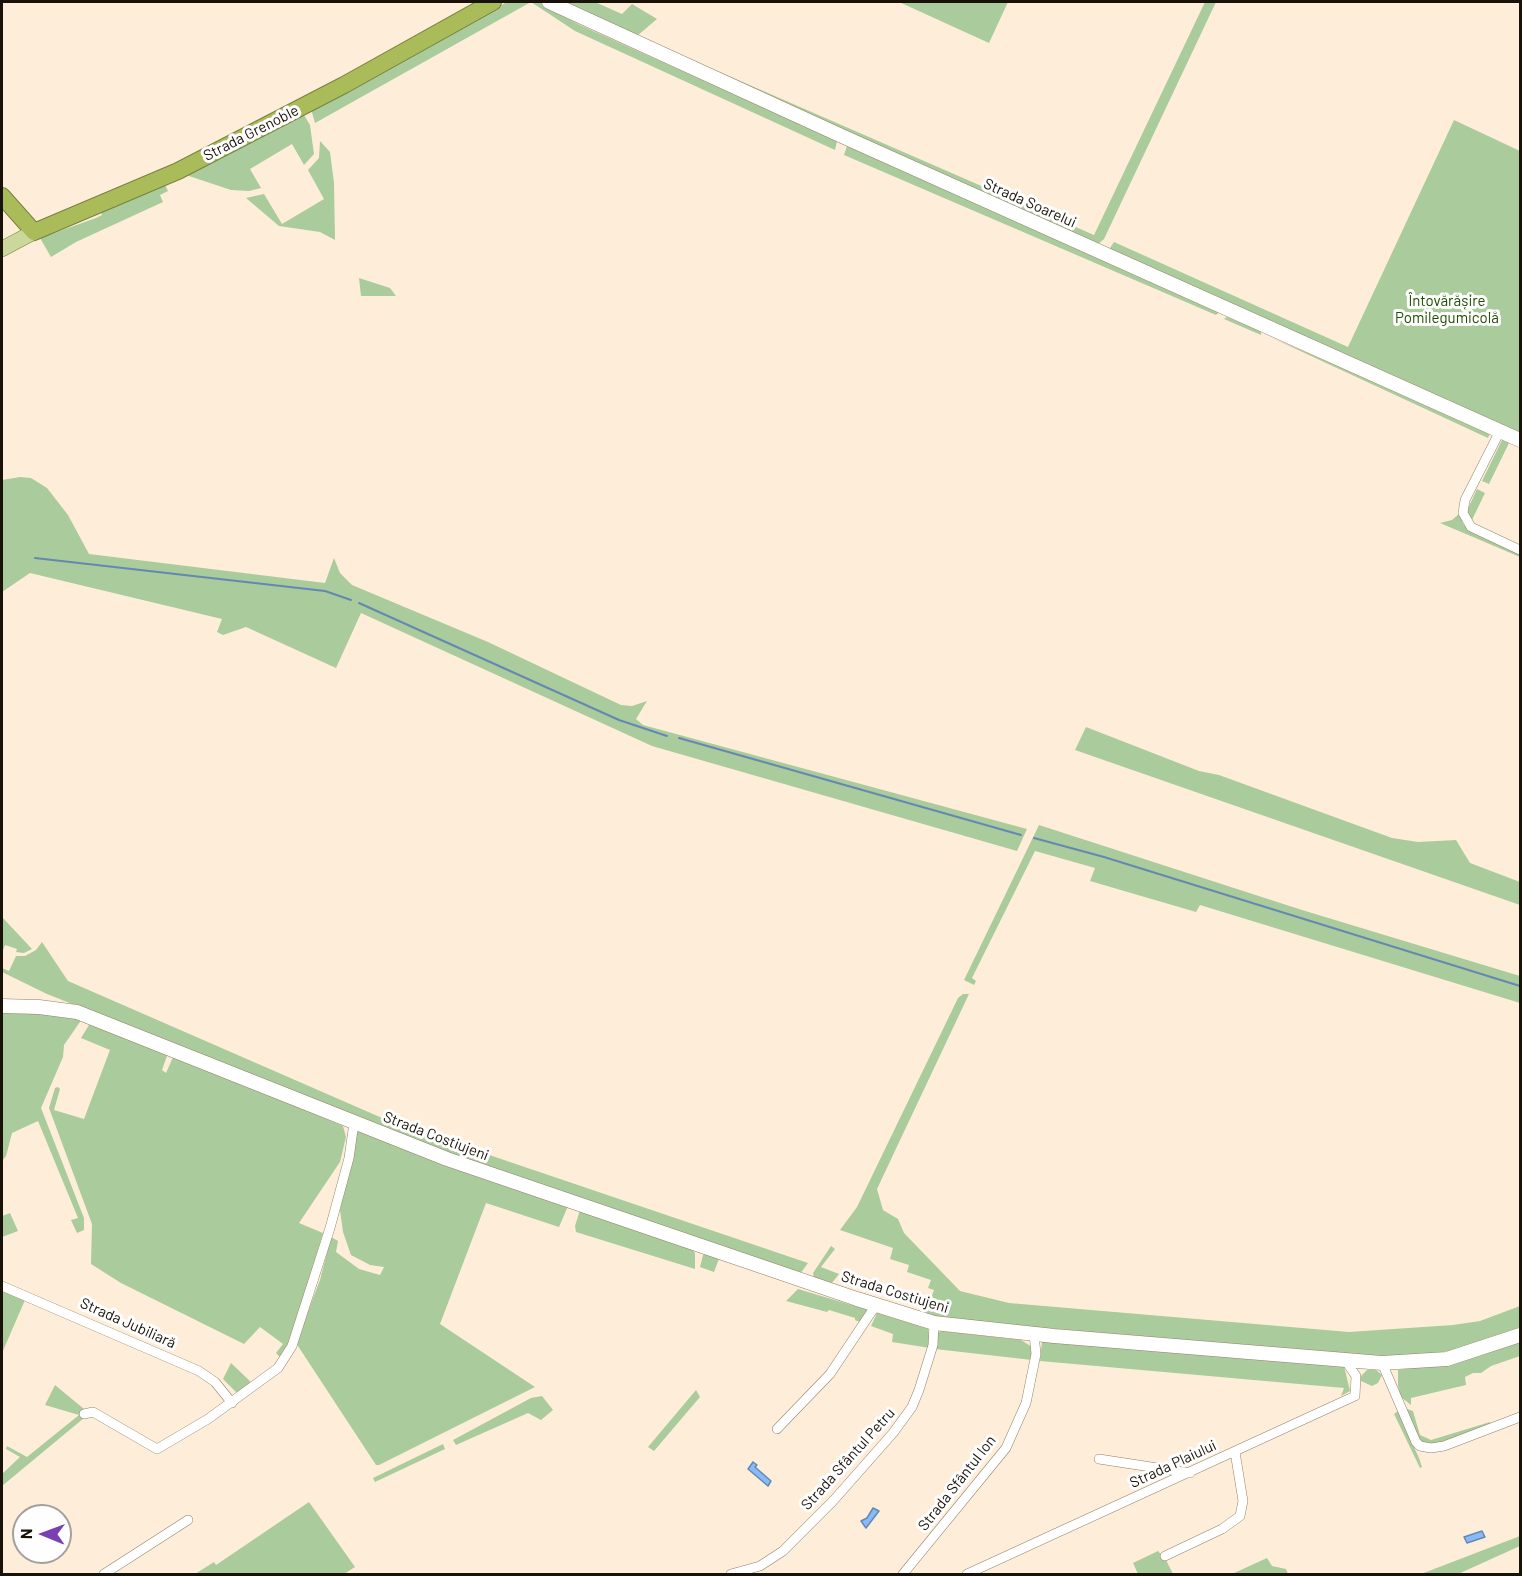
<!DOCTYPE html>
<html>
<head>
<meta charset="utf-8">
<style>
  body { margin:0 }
  #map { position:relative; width:1522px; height:1576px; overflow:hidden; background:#feeed9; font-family:Barlow,sans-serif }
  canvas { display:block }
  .frame { position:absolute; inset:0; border:3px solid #191209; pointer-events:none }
  .north { position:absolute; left:12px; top:1504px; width:60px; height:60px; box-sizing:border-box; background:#fefefe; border:2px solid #a2a09c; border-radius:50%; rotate:271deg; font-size:16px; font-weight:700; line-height:24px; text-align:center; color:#191209 }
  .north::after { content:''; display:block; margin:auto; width:21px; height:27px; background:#7b3fb4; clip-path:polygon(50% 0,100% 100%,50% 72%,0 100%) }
</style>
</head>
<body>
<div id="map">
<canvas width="1522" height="1576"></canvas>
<div class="frame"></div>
<div class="north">N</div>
</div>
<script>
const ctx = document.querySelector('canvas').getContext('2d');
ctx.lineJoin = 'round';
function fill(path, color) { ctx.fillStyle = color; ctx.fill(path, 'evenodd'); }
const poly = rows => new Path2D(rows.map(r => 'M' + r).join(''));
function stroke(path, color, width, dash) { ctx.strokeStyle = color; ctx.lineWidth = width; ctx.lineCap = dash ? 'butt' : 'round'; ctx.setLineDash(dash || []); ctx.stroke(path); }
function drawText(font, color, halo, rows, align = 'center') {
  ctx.font = font + ' Barlow,sans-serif'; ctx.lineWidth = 6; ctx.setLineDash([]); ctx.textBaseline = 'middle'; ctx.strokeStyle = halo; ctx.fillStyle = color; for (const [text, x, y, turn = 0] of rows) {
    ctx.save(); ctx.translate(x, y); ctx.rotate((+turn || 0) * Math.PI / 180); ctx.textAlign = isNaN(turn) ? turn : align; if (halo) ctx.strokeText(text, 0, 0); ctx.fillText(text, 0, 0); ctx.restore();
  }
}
fill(poly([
  [507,2,541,2,551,10,580,25,837,141,835,150,575,31,531,2,315,123,311,109],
  [557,2,595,2,622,14,632,4,657,19,637,36,1094,235,1205,2,1216,2,1104,239,1097,245],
  [899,2,1008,2,989,43],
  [304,115,310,125,314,154,304,165,292,144,250,169,261,188,249,191,231,190,186,175],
  [1454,120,1520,151,1520,436,1108,251,1114,242,1348,347],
  [320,141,330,152,334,183,335,240,320,232,279,226,246,198,264,194,282,224,324,199,308,170,319,158],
  [847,146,1219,312,1216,315,844,155],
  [165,185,168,191,160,195,163,202,76,242,51,257,40,238,96,218,102,215,101,212],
  [359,278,390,288,396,296,361,296],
  [1227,317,1261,331,1261,335,1224,319],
  [1270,337,1491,431,1488,438],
  [1503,438,1510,441,1489,484,1482,481],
  [20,477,31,478,47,488,68,515,89,554,325,583,334,558,340,573,352,585,488,642,621,705,632,706,647,701,636,719,643,725,1027,829,1017,851,652,746,361,613,336,668,246,627,223,635,217,632,222,619,30,573,2,592,2,480],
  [1477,489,1485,493,1471,522,1466,513],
  [1460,513,1463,524,1469,530,1520,554,1520,557,1440,523,1452,520],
  [1086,727,1199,771,1219,775,1392,838,1418,842,1456,840,1470,863,1520,882,1520,905,1075,750],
  [1039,825,1302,910,1520,976,1520,1003,1200,905,1196,912,1090,881,1095,868,1035,851,972,978,976,981,974,985,964,980],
  [2,917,32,949,24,953,16,952,17,949,5,945,2,953],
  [42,942,68,981,389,1121,808,1263,800,1274,487,1169,47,994,2,972,2,968,9,971,16,956,25,956,36,950],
  [963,994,969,994,877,1189,883,1210,898,1219,904,1233,960,1291,1009,1303,1349,1332,1453,1325,1480,1321,1520,1306,1520,1329,1451,1351,1393,1357,960,1321,925,1315,934,1290,928,1288,931,1280,907,1272,909,1265,890,1259,893,1248,840,1230,857,1207,958,998],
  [2,1012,59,1013,82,1019,64,1045,63,1057,41,1108,84,1218,84,1230,77,1233,71,1220,78,1218,38,1121,12,1133,6,1156,2,1161],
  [94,1023,165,1051,167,1056,162,1070,166,1073,174,1055,343,1126,346,1137,340,1162,299,1223,323,1233,291,1338,281,1358,276,1353,283,1344,260,1327,244,1344,121,1283,91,1264,92,1224,49,1108,55,1088,58,1087,60,1089,54,1110,84,1119,110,1050,81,1038,89,1025],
  [360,1130,568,1206,559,1227,486,1203,440,1324,535,1387,379,1465,376,1465,296,1343,320,1280,331,1237,338,1241,336,1252,359,1269,380,1275,384,1267,370,1265,351,1255,343,1232,340,1210,356,1134],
  [580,1210,690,1246,695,1253,695,1269,576,1232,575,1226],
  [10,1213,18,1231,2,1237,2,1216],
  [831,1246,835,1249,821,1267,839,1274,831,1284,814,1279,813,1273],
  [708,1252,720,1256,714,1272,700,1267,703,1255],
  [2,1289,25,1300,2,1353],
  [798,1289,868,1310,862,1323,855,1320,855,1318,829,1310,827,1312,786,1301],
  [877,1313,928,1329,930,1348,892,1342,893,1334,871,1326],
  [941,1331,1021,1340,1032,1347,1032,1360,935,1349,938,1333],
  [1520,1339,1520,1356,1491,1366,1481,1373,1473,1373,1465,1377,1466,1385,1411,1398,1411,1405,1401,1397,1398,1386,1398,1370,1456,1362],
  [1042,1341,1344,1366,1350,1391,1341,1396,1344,1388,1040,1361],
  [231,1363,252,1383,238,1394,223,1379],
  [1367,1370,1376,1370,1382,1375,1378,1383,1372,1386,1361,1381,1361,1376],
  [55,1385,84,1409,79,1415,84,1418,2,1486,2,1474,20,1457,6,1449,7,1446,27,1457,79,1415,45,1405],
  [696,1390,700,1397,654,1451,648,1447],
  [542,1396,553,1410,541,1420,528,1413,456,1445,453,1440,531,1398],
  [1404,1408,1413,1411,1420,1435,1431,1440,1490,1422,1491,1425,1442,1444,1421,1443],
  [1398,1411,1419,1458,1422,1467,1420,1468,1394,1414],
  [443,1444,445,1449,375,1482,373,1478],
  [309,1502,355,1567,344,1574,195,1574,214,1562,216,1565],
  [1520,1536,1520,1546,1458,1574,1421,1574],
  [1158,1551,1166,1560,1173,1574,1138,1574,1133,1563],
  [1267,1558,1272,1566,1286,1569,1288,1574,1232,1574]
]), '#aacb9b');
const water = poly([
  [753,1462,757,1465,755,1467,771,1481,768,1486,748,1469,753,1462],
  [873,1508,879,1511,866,1528,861,1521,867,1518,873,1508],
  [1482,1531,1485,1537,1467,1543,1464,1537,1482,1531]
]);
fill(water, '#86bafb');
stroke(water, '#6588b2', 1.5);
stroke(poly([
  [35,558,325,591,351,600],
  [359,603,619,720,667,736],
  [679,738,1021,835],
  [1034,838,1104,857,1520,986]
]), '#6588b2', 2);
const street = poly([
  [1500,431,1465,500,1463,513,1471,527,1520,550],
  [2,1286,199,1371,215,1382,232,1403],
  [1382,1363,1416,1442,1420,1446,1431,1448,1444,1446,1520,1417],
  [84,1414,93,1412,157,1449,208,1419,278,1368,292,1346,330,1228,349,1158,354,1123],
  [777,1429,830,1374,876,1305],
  [1099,1459,1190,1473],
  [1165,1556,1222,1529,1240,1516,1243,1501,1235,1452],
  [104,1574,188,1520],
  [731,1574,760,1566,783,1551,833,1501,893,1433,912,1407,919,1390,933,1345,934,1323],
  [903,1574,1006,1448,1026,1403,1036,1354,1034,1334],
  [967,1574,1355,1396,1356,1376,1345,1360]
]);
const secondary = poly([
  [549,2,844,137,1520,440],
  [2,1006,39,1007,77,1012,447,1159,857,1299,934,1323,1054,1336,1382,1363,1447,1359,1520,1335]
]);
const primary = poly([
  [2,249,34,232]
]);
const highway = poly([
  [2,196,34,232,178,171,344,85,493,2]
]);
stroke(street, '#928168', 10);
stroke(secondary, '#928168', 15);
stroke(primary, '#77803e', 16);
stroke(highway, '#77803e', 18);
stroke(street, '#fff', 9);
stroke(secondary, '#fff', 14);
stroke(primary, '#ccd79c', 15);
stroke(highway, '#aabc5a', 16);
drawText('15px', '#191209', '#fefefe', [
  ["Strada Grenoble",251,133,-27],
  ["Strada Soarelui",1030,203,24],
  ["Strada Costiujeni",436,1136,21],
  ["Strada Costiujeni",895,1292,17],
  ["Strada Jubiliară",128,1323,24],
  ["Strada Sfântul Petru",848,1459,-48],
  ["Strada Plaiului",1173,1464,-25],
  ["Strada Sfântul Ion",957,1483,-52]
]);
drawText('15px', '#224d01', '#fefefe', [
  ["Întovărășire",1447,301],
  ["Pomilegumicolă",1447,318]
]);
</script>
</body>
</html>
